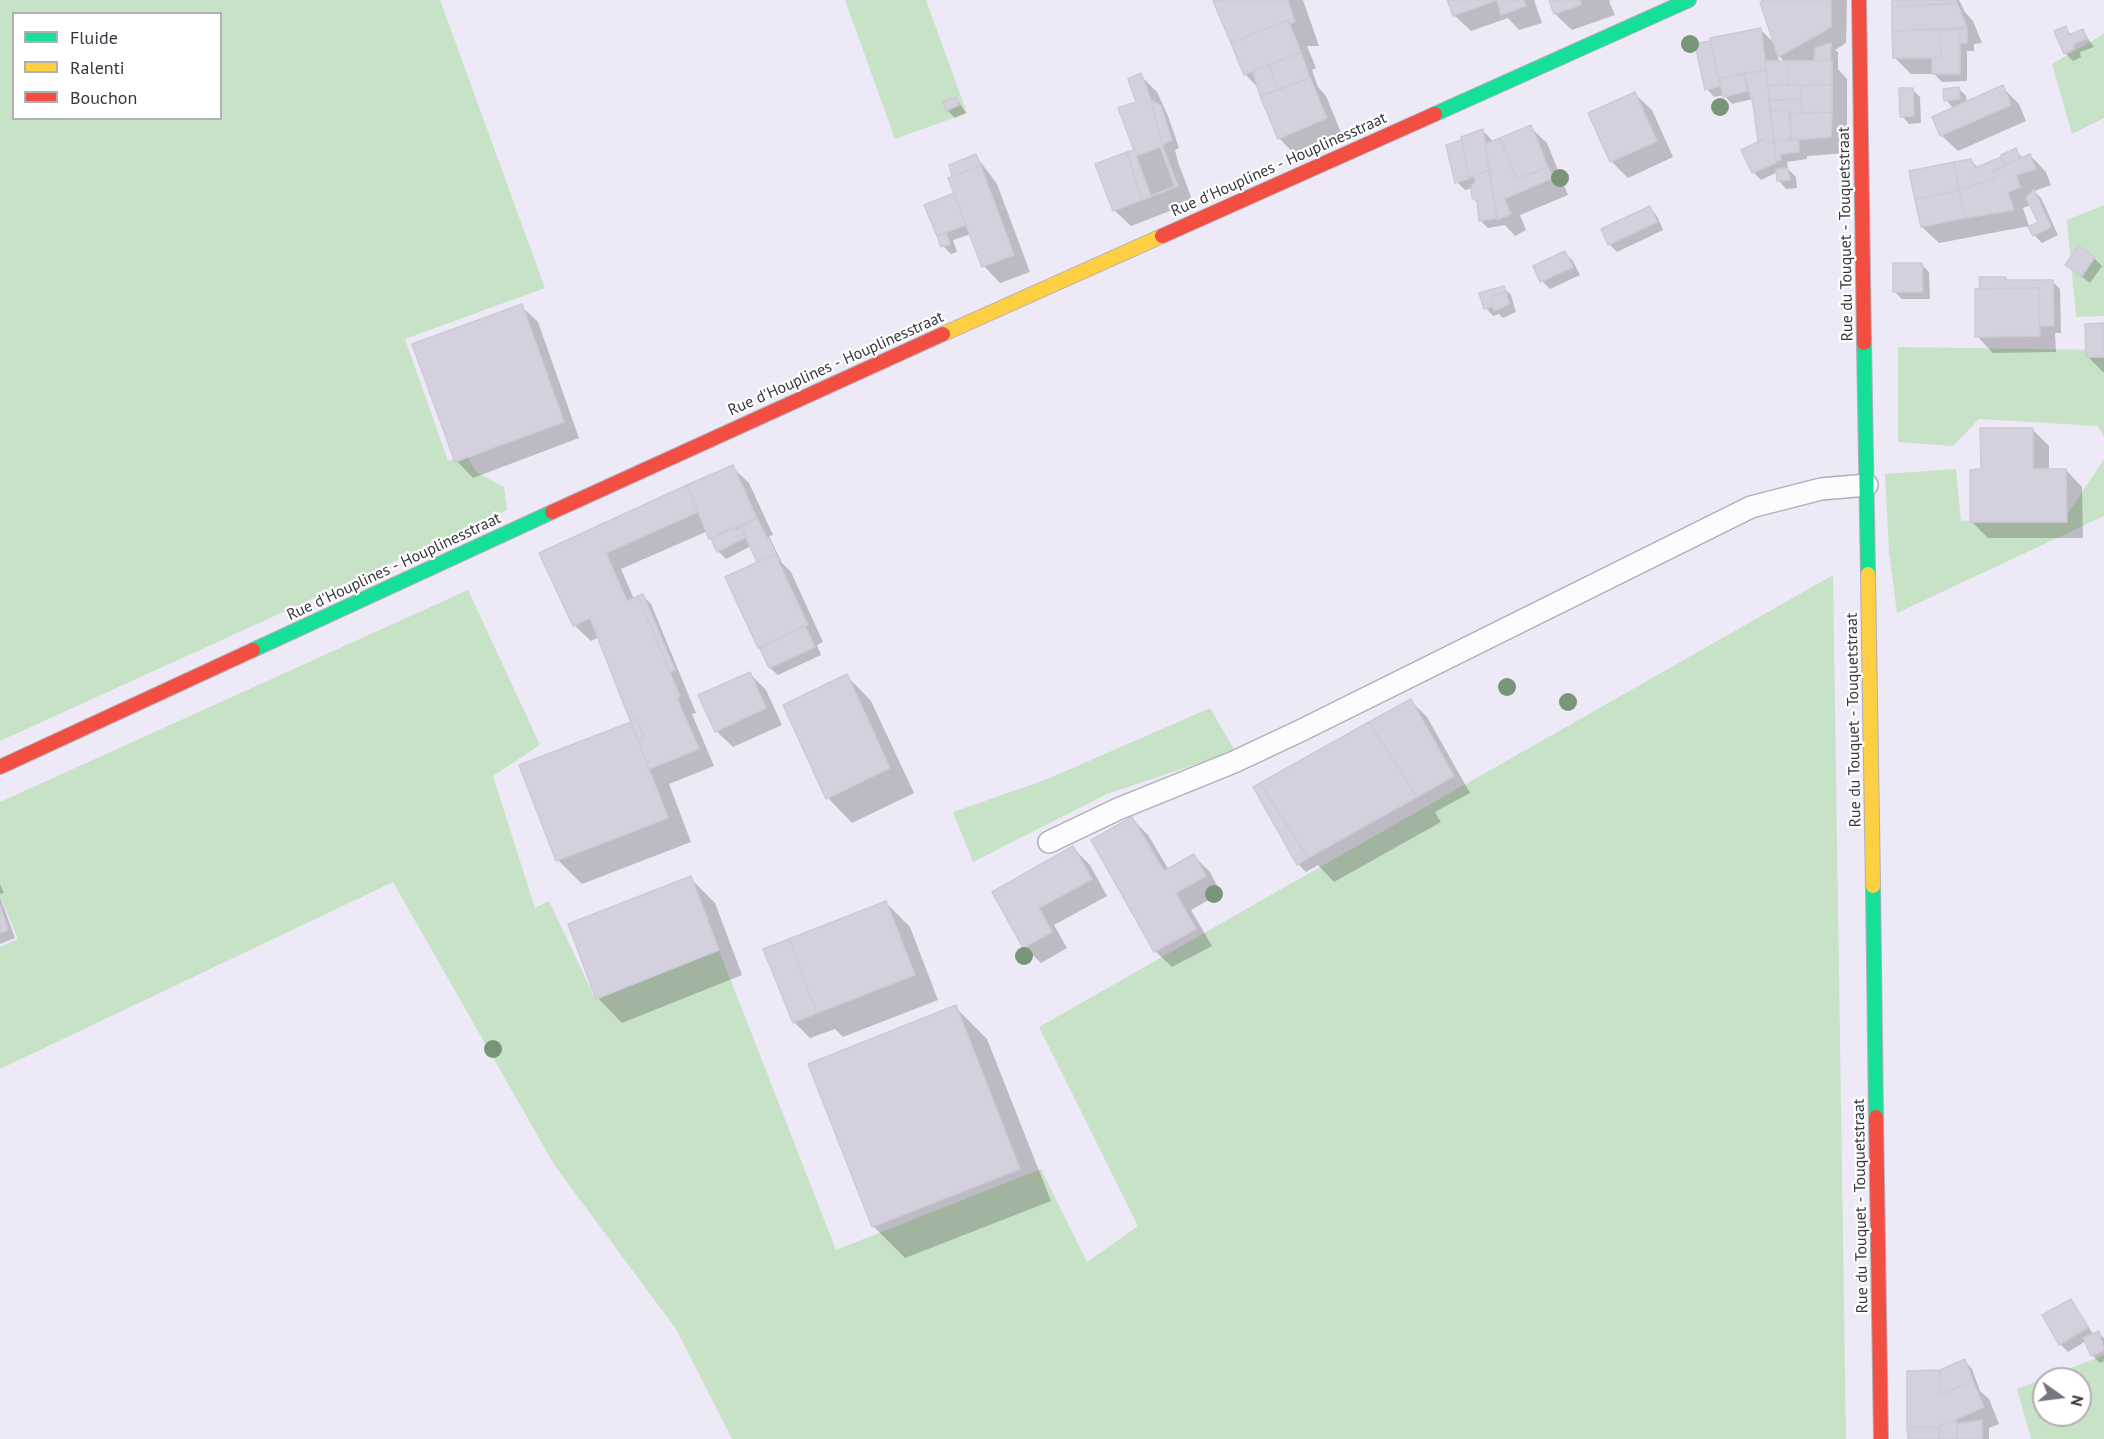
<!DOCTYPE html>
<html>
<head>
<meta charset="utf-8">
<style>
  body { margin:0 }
  #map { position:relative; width:2104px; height:1439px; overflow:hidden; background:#ede9f6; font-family:"PT Sans",sans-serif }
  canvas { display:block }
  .legend { position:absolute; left:12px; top:12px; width:210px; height:108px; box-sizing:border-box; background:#fff; border:2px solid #b0afb2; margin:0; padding:8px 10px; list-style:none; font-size:18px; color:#39363f }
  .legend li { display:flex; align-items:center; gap:12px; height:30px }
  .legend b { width:30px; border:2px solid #b0afb2 }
  .north { position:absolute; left:2032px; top:1367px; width:60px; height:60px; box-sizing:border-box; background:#fff; border:2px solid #b0afb2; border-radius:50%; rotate:104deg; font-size:16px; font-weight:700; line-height:24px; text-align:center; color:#39363f }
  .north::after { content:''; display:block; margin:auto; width:21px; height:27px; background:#78757f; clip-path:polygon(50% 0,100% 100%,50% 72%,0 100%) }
</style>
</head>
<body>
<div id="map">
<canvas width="2104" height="1439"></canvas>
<ul class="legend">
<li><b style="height:8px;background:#16e098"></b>Fluide</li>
<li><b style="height:8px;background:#ffcf43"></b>Ralenti</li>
<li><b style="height:8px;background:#f24e42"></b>Bouchon</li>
</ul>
<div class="north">N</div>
</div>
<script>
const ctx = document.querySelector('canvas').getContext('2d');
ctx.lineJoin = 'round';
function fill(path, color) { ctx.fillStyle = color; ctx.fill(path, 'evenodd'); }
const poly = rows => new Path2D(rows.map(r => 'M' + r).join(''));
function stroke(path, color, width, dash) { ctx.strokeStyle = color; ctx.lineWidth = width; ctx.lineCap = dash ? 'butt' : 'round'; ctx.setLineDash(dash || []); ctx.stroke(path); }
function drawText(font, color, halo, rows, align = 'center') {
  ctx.font = font + ' "PT Sans",sans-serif'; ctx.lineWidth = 4.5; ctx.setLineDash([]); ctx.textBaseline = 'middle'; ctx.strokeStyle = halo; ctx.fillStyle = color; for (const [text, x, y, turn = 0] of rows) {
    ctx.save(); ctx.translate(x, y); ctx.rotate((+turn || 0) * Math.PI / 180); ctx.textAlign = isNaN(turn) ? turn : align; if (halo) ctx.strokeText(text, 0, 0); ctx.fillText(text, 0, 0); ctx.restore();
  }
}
fill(poly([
  [0,0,440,0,545,288,405,339,448,461,466,454,476,472,504,487,507,510,0,741],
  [14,14,220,14,220,118,14,118],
  [845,0,926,0,967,113,895,139],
  [2104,34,2104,118,2072,134,2052,64],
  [2104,205,2104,316,2076,317,2067,220],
  [1898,347,2104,350,2104,437,2098,426,1979,419,1953,446,1898,442],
  [2104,459,2104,516,1897,613,1889,552,1885,474,1956,469,1961,521,2066,516],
  [1833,575,1846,1439,732,1439,676,1329,555,1166,393,882,0,1069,0,947,18,939,0,896,0,802,468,590,540,745,493,776,535,908,549,901,595,998,719,950,836,1250,1041,1169,1087,1262,1138,1226,1039,1027],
  [1210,708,1235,751,1107,794,973,862,953,812,1045,780],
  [2104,1355,2104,1439,2031,1439,2017,1389],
  [2044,1379,2080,1379,2080,1415,2044,1415]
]), '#c8e2c8');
fill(poly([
  [1221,0,1303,0,1319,46,1307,46,1316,68,1312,70,1318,87,1326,96,1342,135,1295,155,1279,138,1260,90,1245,74],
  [1449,0,1534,0,1542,23,1519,30,1508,18,1471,31,1454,15],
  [1551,0,1611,0,1609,1,1615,15,1572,30,1555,14],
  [1769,0,1847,0,1846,43,1835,50,1838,52,1838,69,1847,79,1847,153,1807,156,1807,159,1787,162,1788,169,1796,177,1797,188,1786,189,1779,181,1778,172,1761,180,1753,172,1760,143,1753,99,1732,104,1724,95,1714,97,1707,89,1710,42,1713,45,1761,30,1776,45],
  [1778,55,1786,63,1779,63],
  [1894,0,1959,0,1965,12,1973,21,1982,43,1974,44,1974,51,1967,51,1967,81,1942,82,1934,74,1911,74,1895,58],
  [2065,28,2072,35,2083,31,2094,47,2080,52,2081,57,2073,61,2065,53],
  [1140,75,1157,92,1168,116,1179,148,1175,150,1178,162,1193,202,1131,226,1114,210,1136,151],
  [2002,87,2019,104,2026,121,1958,151,1941,135,1954,109,1946,100,1958,88,1966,96,1967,103],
  [1912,89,1920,97,1921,123,1909,124,1902,116],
  [1635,94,1652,110,1673,157,1628,178,1611,161],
  [956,98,966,113,955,118,947,110],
  [1530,127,1547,143,1568,195,1520,215,1526,230,1515,236,1505,225,1488,228,1480,220,1478,201,1473,188,1465,190,1457,182,1463,141,1483,131,1494,142],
  [2015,150,2023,158,2030,155,2046,172,2051,185,2034,191,2041,198,2058,235,2042,243,2034,235,2040,223,2031,205,2023,208,2029,226,1939,243,1922,227,1971,160,1978,168],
  [976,156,997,184,1030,272,1000,283,984,266,971,234,953,240,957,252,951,254,943,246,954,195,951,166],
  [1650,208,1657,216,1663,230,1617,252,1609,244],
  [1565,253,1573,261,1580,275,1550,289,1542,281],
  [2094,258,2102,266,2090,283,2067,265],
  [1921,264,1929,272,1930,299,1902,299,1894,291],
  [2006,278,2009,282,2052,281,2060,289,2061,333,2055,333,2056,352,1993,353,1977,336],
  [1503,287,1511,295,1516,312,1503,318,1499,314,1493,316,1486,308],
  [521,306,538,322,579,438,473,478,457,461,414,345],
  [2104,325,2104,373,2088,357],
  [2032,429,2049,446,2049,470,2066,470,2082,487,2083,538,1988,538,1972,522,1982,471],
  [732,467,749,483,773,535,769,536,782,563,791,572,823,642,817,645,821,655,778,675,770,668,759,647,760,562,751,546,726,559,718,551,708,531,621,569,634,599,643,596,651,604,696,713,692,714,714,766,669,784,691,842,582,884,558,860,635,728,599,637,591,641,574,625,541,554],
  [765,537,768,537,779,560,777,561],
  [749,673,766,690,782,725,733,747,716,731],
  [847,676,871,701,914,793,852,823,828,798],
  [1411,701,1427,717,1470,793,1435,812,1441,822,1334,882,1318,865,1306,872,1298,864],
  [1132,819,1148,835,1169,870,1194,856,1210,872,1221,893,1191,910,1212,946,1172,967,1155,951],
  [1073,848,1090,865,1107,896,1054,925,1067,948,1041,963,1024,947,994,892],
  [690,878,715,903,742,975,622,1023,598,998],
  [0,884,4,893,0,894],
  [0,897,15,938,0,944],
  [885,902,910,927,938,1000,843,1037,835,1029,810,1038,794,1022],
  [955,1007,987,1039,1051,1201,905,1258,873,1226],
  [2070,1301,2094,1335,2099,1333,2104,1338,2104,1361,2100,1363,2092,1355,2086,1341,2068,1352,2060,1344],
  [1965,1361,1972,1369,1980,1391,1989,1399,1999,1424,1989,1428,1989,1439,1910,1439,1940,1372]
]), '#0003');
const building = poly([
  [1217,0,1288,0,1295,22,1289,24,1288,20,1231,43,1213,1,1217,0],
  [1447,0,1524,0,1526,6,1501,15,1497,0,1453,16,1447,0],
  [1549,0,1580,0,1581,5,1554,14,1549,0],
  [1765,0,1831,0,1831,27,1778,57,1760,2,1765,0],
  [1892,0,1927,0,1930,5,1892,7,1892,0],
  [1927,0,1956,0,1957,3,1930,5,1927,0],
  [1957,3,1967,27,1892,31,1892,7,1957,3],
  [1288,20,1301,52,1244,75,1231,43,1288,20],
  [2066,26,2069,35,2083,29,2087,39,2073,44,2074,49,2064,54,2054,31,2066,26],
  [1967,27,1967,43,1960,43,1960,29,1967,27],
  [1761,28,1766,70,1719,79,1710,38,1761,28],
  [1960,29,1960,74,1932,74,1932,58,1941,58,1940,30,1960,29],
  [1940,30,1941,58,1893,58,1892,31,1940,30],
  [1710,41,1720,86,1705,90,1695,44,1710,41],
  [1831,43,1830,61,1814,61,1815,48,1831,43],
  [1301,52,1310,78,1278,90,1269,65,1301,52],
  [1765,61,1788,61,1788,85,1768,85,1765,61],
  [1788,61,1832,61,1832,85,1788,85,1788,61],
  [1269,65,1278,90,1260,96,1253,72,1269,65],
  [1766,70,1774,142,1767,143,1764,139,1758,142,1753,104,1744,73,1766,70],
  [1141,73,1151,100,1162,145,1178,186,1142,200,1127,152,1134,150,1118,108,1136,102,1128,79,1141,73],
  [1744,73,1748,91,1723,97,1719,79,1744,73],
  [1310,78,1327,118,1278,139,1260,96,1310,78],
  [1768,85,1801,85,1801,99,1769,100,1768,85],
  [1801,85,1832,85,1832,112,1802,113,1801,85],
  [2003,85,2011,105,1940,136,1932,117,2003,85],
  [1959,87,1960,99,1944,101,1943,89,1959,87],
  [1899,88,1913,88,1914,116,1900,117,1899,88],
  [1635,92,1657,141,1610,162,1588,113,1635,92],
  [956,97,959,105,946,111,943,101,956,97],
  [1801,99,1802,113,1789,114,1789,110,1770,111,1769,100,1801,99],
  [1151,100,1161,106,1172,140,1162,145,1151,100],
  [1789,110,1791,139,1774,141,1770,111,1789,110],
  [1832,112,1831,137,1790,140,1791,114,1832,112],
  [1531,125,1548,167,1517,179,1500,138,1531,125],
  [1483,129,1490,170,1469,178,1461,137,1483,129],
  [1500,138,1517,179,1548,167,1553,178,1504,199,1511,214,1497,220,1485,144,1500,138],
  [1764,139,1767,143,1774,142,1776,163,1752,173,1741,150,1764,139],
  [1799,139,1799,152,1780,154,1781,160,1776,161,1774,141,1799,139],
  [1462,140,1469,179,1455,183,1446,145,1462,140],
  [1160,147,1175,186,1151,196,1136,156,1160,147],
  [2016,148,2020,159,2005,165,2001,155,2016,148],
  [1127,152,1142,200,1113,211,1095,164,1127,152],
  [976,154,981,166,952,176,949,165,976,154],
  [2030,154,2036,169,2016,175,2020,187,2008,192,2014,210,1965,218,1959,190,1996,178,1993,171,2030,154],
  [2001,157,2005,165,1993,171,1996,178,1959,190,1954,162,1971,159,1975,168,2001,157],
  [1954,162,1959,190,1915,200,1909,171,1954,162],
  [981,166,1014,255,982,267,948,178,981,166],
  [1788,168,1790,180,1777,181,1776,169,1788,168],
  [1490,170,1497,218,1479,221,1477,201,1472,198,1471,187,1475,182,1474,176,1490,170],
  [2034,189,2051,227,2033,236,2028,227,2038,222,2026,198,2034,189],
  [1959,190,1965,218,1921,227,1915,200,1959,190],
  [954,193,966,225,937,236,924,205,954,193],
  [1650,206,1657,222,1608,245,1601,229,1650,206],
  [946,232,950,244,941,247,937,236,946,232],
  [2079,246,2095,257,2082,276,2065,265,2079,246],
  [1565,251,1573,267,1540,282,1533,266,1565,251],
  [1893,263,1922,263,1923,292,1893,292,1893,263],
  [1979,277,2006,277,2006,280,2053,280,2054,326,2040,326,2039,288,1980,289,1979,277],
  [1504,286,1506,292,1491,296,1493,306,1484,309,1479,293,1504,286],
  [2039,288,2040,336,1975,337,1975,289,2039,288],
  [1506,292,1509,304,1494,311,1491,296,1506,292],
  [522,304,564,422,455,462,412,344,522,304],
  [2104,323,2104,357,2086,357,2085,324,2104,323],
  [1980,428,2033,428,2033,469,2066,469,2067,522,1970,522,1970,470,1981,469,1980,428],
  [733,465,757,518,709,539,687,485,733,465],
  [687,485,698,512,606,553,627,601,638,596,680,696,677,698,699,749,649,769,638,740,644,737,636,718,630,720,590,618,573,626,539,553,687,485],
  [757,518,775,554,757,562,741,527,757,518],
  [734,527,736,530,741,527,746,537,717,552,711,538,734,527],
  [775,554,808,625,758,648,725,577,775,554],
  [643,594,675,670,670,672,638,596,643,594],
  [805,626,815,647,769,668,760,648,805,626],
  [750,672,766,708,715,732,698,695,750,672],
  [847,674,890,768,826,799,783,705,847,674],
  [1411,699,1454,776,1417,797,1369,722,1411,699],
  [636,718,644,737,638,740,630,720,636,718],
  [631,722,668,818,556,861,519,765,631,722],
  [1369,722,1417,797,1308,858,1260,783,1369,722],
  [1260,783,1308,858,1297,865,1253,787,1260,783],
  [1132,817,1164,871,1194,854,1206,876,1176,893,1196,929,1154,952,1091,840,1132,817],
  [1073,846,1092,879,1039,908,1052,932,1023,948,992,892,1073,846],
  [691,876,719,950,596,999,568,924,691,876],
  [886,901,915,975,817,1013,789,939,886,901],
  [0,905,8,930,0,933,0,905],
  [789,939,817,1013,793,1023,763,949,789,939],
  [956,1005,1020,1169,872,1227,808,1064,956,1005],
  [2071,1299,2088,1327,2059,1345,2042,1315,2071,1299],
  [2099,1331,2104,1350,2091,1356,2083,1338,2099,1331],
  [1965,1359,1973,1381,1940,1395,1940,1370,1965,1359],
  [1940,1370,1940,1395,1973,1381,1984,1407,1939,1427,1907,1427,1907,1371,1940,1370],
  [1956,1419,1957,1439,1939,1439,1939,1427,1956,1419],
  [1982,1420,1982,1439,1957,1439,1957,1424,1982,1420],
  [1907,1427,1939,1427,1939,1439,1908,1439,1907,1427]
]);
fill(building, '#d4d0de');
stroke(building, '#cecad5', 1.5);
const lane = poly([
  [1049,842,1118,809,1234,762,1302,730,1751,507,1821,489,1867,485]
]);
const fast = poly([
  [1435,114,1689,0],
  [1864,343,1868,574],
  [253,650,552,512],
  [1873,886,1876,1117]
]);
const slow = poly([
  [943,334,1162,236],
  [1868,574,1873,886]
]);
const jam = poly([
  [1859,0,1864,343],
  [1162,236,1435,114],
  [552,512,943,334],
  [0,767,253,650],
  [1876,1117,1881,1439]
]);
stroke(lane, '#b1aeb8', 24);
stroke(fast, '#b1aeb8', 16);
stroke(slow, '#b1aeb8', 16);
stroke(jam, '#b1aeb8', 16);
stroke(lane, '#fcfcfe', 21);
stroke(fast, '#16e098', 14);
stroke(slow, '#ffcf43', 14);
stroke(jam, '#f24e42', 14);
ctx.fillStyle = '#789578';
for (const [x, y] of [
  [1690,44],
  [1720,107],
  [1560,178],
  [1507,687],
  [1568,702],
  [1214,894],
  [1024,956],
  [493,1049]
]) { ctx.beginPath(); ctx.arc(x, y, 9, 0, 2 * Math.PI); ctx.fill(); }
drawText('16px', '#39363f', '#fff', [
  ["Rue d'Houplines - Houplinesstraat",1279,165,-24],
  ["Rue du Touquet - Touquetstraat",1846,234,-91],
  ["Rue d'Houplines - Houplinesstraat",836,364,-24],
  ["Rue d'Houplines - Houplinesstraat",394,567,-25],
  ["Rue du Touquet - Touquetstraat",1854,720,-91],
  ["Rue du Touquet - Touquetstraat",1861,1206,-91]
]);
</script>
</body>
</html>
